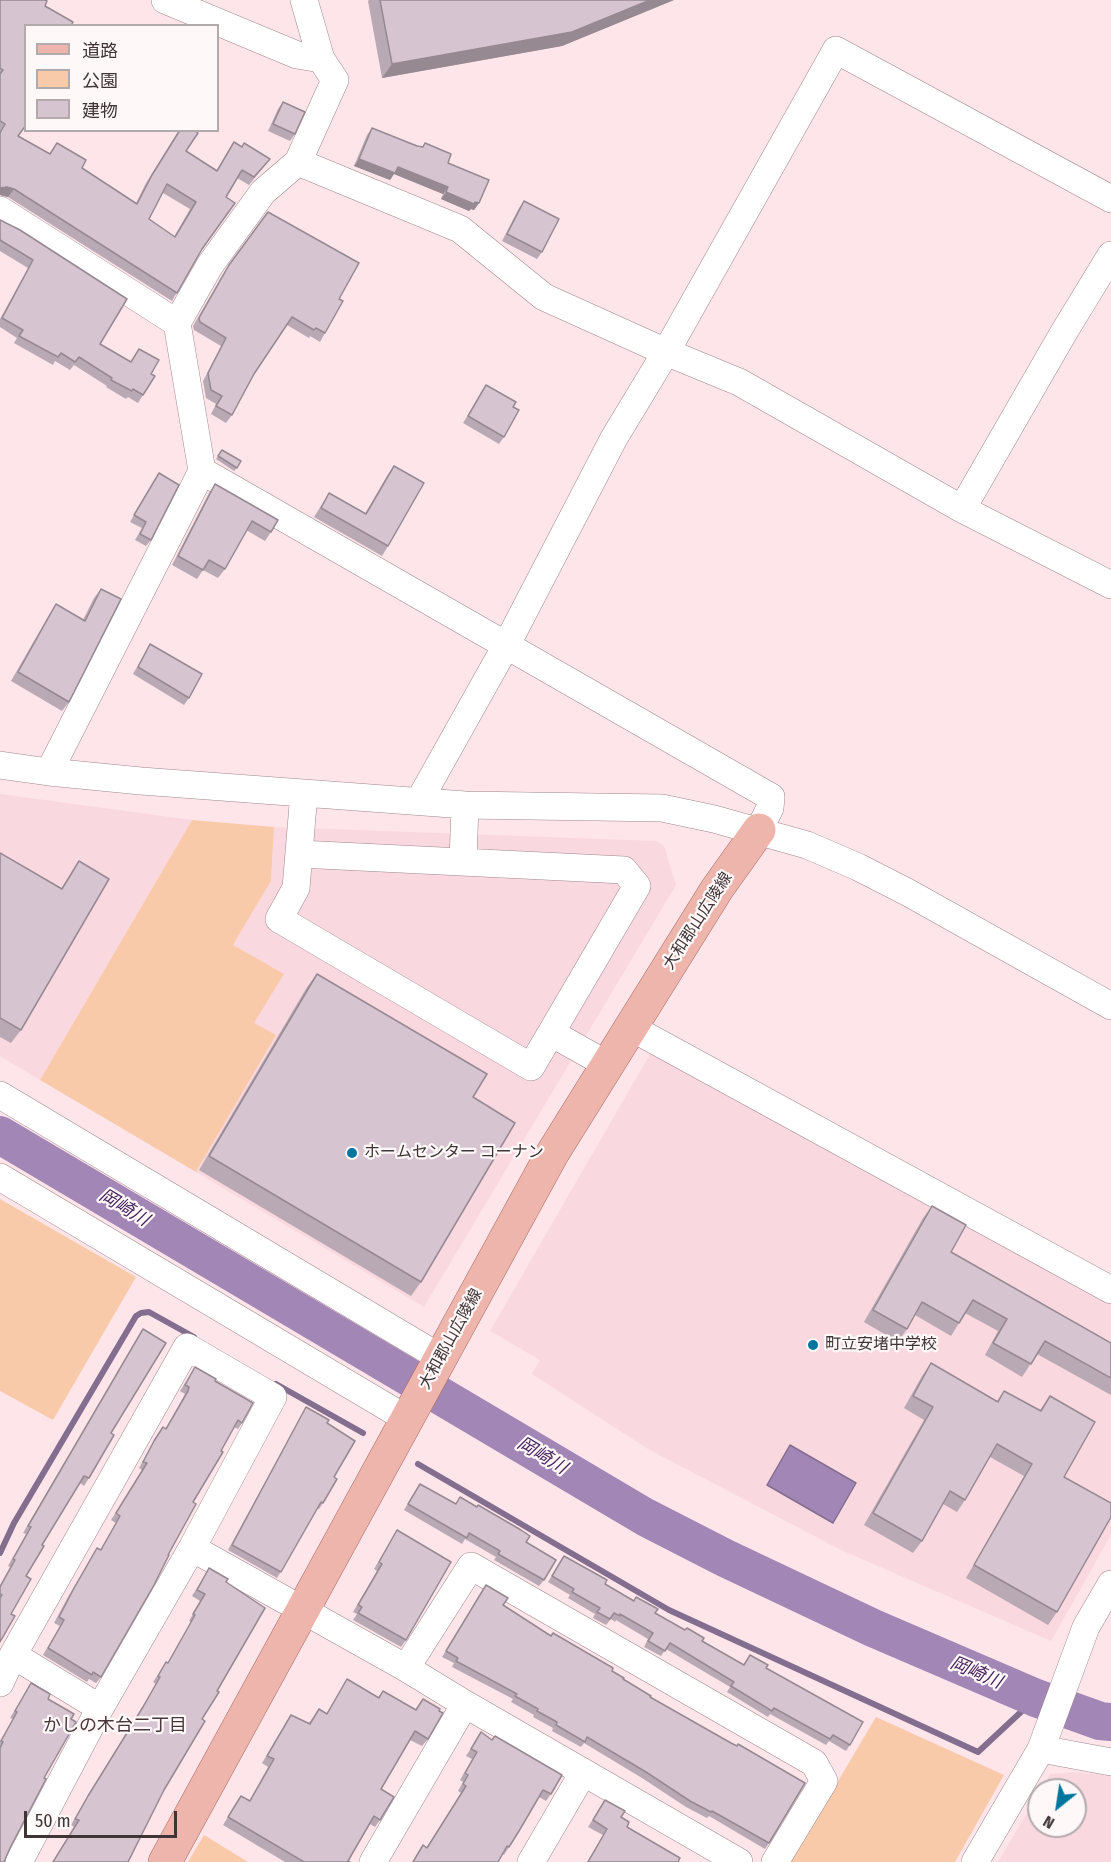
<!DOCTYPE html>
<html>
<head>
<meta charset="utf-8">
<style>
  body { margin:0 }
  #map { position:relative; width:1111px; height:1862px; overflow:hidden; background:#fee5ea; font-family:"Fira Sans Condensed","Noto Sans JP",sans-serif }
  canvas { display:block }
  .legend { position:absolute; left:24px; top:24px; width:195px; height:108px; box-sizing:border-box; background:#fef8f9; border:2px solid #b2aaab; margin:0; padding:8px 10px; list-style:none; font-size:18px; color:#3f3537 }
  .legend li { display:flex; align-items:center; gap:12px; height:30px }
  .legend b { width:30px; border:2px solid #b2aaab }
  .north { position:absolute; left:1027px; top:1778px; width:60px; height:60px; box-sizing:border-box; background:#fef8f9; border:2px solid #b2aaab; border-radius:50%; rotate:210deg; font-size:16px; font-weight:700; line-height:24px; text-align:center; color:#3f3537 }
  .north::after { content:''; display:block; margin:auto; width:21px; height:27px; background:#00769f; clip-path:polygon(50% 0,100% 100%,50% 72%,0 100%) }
  .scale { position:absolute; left:24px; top:1811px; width:153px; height:27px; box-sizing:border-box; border:3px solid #3f3537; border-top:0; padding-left:8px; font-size:18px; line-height:21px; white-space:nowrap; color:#3f3537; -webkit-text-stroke:4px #fef8f9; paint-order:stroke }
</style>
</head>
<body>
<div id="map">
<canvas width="1111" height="1862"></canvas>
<ul class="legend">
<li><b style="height:8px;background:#eeb5ac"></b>道路</li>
<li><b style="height:16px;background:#f9caaa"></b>公園</li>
<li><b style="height:16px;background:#d7c4d1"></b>建物</li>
</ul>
<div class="north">N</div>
<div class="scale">50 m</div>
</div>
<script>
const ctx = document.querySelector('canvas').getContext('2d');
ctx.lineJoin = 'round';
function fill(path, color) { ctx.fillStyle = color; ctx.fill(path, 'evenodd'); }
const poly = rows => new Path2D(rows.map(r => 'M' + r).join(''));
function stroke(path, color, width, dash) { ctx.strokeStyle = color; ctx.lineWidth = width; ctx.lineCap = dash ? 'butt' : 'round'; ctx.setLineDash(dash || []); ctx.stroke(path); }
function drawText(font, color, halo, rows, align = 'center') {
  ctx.font = font + ' "Fira Sans Condensed","Noto Sans JP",sans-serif'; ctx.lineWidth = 4.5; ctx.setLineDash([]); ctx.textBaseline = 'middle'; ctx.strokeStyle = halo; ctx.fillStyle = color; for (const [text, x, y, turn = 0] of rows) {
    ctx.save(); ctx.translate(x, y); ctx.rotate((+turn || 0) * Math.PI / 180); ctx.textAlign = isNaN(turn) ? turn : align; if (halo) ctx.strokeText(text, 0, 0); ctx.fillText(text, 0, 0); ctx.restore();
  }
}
fill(poly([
  [0,794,192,820,40,1080,0,1056],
  [274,827,657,841,664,846,676,885,424,1307,196,1172,275,1035,253,1023,233,945,271,881],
  [653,1049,1111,1299,1111,1535,1051,1641,841,1550,648,1449,532,1374,540,1360,490,1331],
  [1077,1772,1111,1776,1111,1862,998,1862,1039,1793,1039,1826,1075,1826,1075,1790,1041,1790,1050,1774]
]), '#fad8df');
fill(poly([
  [192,820,274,827,271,881,233,945,284,974,254,1023,276,1035,196,1172,40,1080],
  [0,1199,136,1277,53,1420,0,1391],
  [876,1717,1004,1775,955,1862,790,1862],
  [204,1835,248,1862,188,1862]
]), '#f9caaa');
const water = poly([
  [790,1445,856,1483,833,1523,767,1485,790,1445]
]);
fill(water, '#a286b6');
stroke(water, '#846e90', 1.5);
stroke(poly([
  [276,1384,363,1433],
  [418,1464,669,1610,978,1752,1036,1698],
  [0,1553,14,1523,136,1316,141,1313,149,1312,194,1337]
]), '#846e90', 6);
stroke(poly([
  [0,1135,645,1517,725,1558,873,1628,1036,1698,1100,1721,1111,1722]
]), '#a286b6', 38);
const minor = poly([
  [165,0,297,55,321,59],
  [298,162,460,229,544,297,666,352,739,382,962,509,1111,585],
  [0,210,177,323],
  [202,471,771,797,770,808,759,830],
  [962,509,1064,332,1111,255],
  [0,765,49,772,141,781,465,805,662,808,714,819,807,845,858,867,907,892,1111,1006],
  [49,772,202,471,177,323,210,265,263,192,298,162,335,80,321,59,304,0],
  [304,793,296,888,279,919,531,1067,551,1033,608,1065],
  [419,801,507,644,614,438,666,352,836,50,1111,199],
  [299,854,624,870,637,886,551,1033],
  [463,862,465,805],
  [630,1027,1111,1290],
  [0,1095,441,1358],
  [0,1177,407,1419],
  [192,1548,406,1668,465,1704,739,1862],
  [13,1655,100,1708],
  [406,1668,471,1566,814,1763,824,1781,775,1862],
  [0,1683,13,1655,187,1347,273,1397,192,1548,100,1708,19,1862],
  [1041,1749,1111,1762],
  [373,1862,465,1704],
  [531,1862,583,1773],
  [975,1862,1041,1749,1086,1627,1111,1584]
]);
const major = poly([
  [165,1862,552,1154,717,889,759,830]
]);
stroke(minor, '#9e878c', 28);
stroke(major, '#aa685f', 34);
stroke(minor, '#fff', 27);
stroke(major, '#eeb5ac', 33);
fill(poly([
  [0,0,26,26,18,136,50,154,57,143,82,168,136,203,146,183,179,130,186,151,217,170,234,142,242,147,270,159,249,185,237,178,226,197,201,251,172,301,8,197,0,195],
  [163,193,190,209,174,237,149,219],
  [369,0,674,0,562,46,382,78,368,1],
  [283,102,295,134,290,141,268,131,278,109],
  [372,128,417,146,422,147,425,143,448,163,479,203,474,210,471,209,469,211,441,199,443,194,394,174,390,180,354,166,367,135],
  [524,201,542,252,537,259,502,241,519,208],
  [268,212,339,299,325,333,320,342,310,336,309,338,287,325,254,374,232,415,226,423,211,414,216,404,206,398,203,381,221,346,194,330,193,326,223,274],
  [0,220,20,230,100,344,131,362,139,349,151,374,143,395,138,403,128,397,126,399,106,387,107,386,74,365,70,370,55,361,53,365,14,343,17,338,0,327,0,319,28,268,0,251],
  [486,385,513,407,504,437,499,444,463,423],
  [222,450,237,468,234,471,216,459],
  [394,466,388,546,382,556,314,517,329,493,365,514,387,476],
  [159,473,151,540,146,546,135,540,142,528,130,522],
  [215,484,271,532,265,541,246,530,225,569,218,578,203,570,197,579,172,565,209,493],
  [101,589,69,702,62,711,11,681,50,613,56,604,83,620,94,598],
  [150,644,189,698,184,705,133,674],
  [0,853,61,889,79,861,21,1030,11,1043,0,1037],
  [317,974,473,1097,421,1282,411,1296,199,1170,307,987],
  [932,1206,951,1252,1111,1343,1111,1395,1037,1354,1022,1377,985,1355,998,1331,965,1313,951,1336,915,1315,907,1329,898,1342,864,1322,923,1218],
  [143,1329,111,1433,89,1478,84,1486,80,1483,42,1545,26,1576,0,1642,0,1585,10,1567,8,1566,26,1534,23,1533],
  [931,1363,997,1401,1004,1391,1040,1410,1050,1396,1064,1477,1057,1612,1048,1625,966,1578,1024,1476,990,1457,965,1500,957,1512,943,1504,922,1541,913,1553,864,1525,924,1420,904,1408,922,1376],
  [195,1367,215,1381,242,1423,238,1429,234,1427,221,1451,193,1502,168,1555,101,1677,96,1683,89,1679,87,1682,43,1655,60,1626,54,1623,68,1597,93,1554,97,1548,100,1550,116,1523,111,1520,142,1470,139,1468,158,1434,163,1427,166,1429,183,1398,185,1394,180,1391],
  [306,1407,327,1423,334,1477,323,1503,319,1509,318,1508,277,1578,228,1550],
  [420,1484,455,1504,460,1497,526,1542,544,1580,539,1586,494,1560,496,1557,465,1539,462,1544,404,1510],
  [397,1530,406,1640,401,1647,353,1620,357,1614,353,1612,377,1571,374,1569],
  [564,1556,605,1584,743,1665,750,1655,766,1668,850,1745,846,1751,829,1741,826,1745,770,1714,768,1717,727,1692,730,1687,666,1649,661,1656,644,1647,648,1639,616,1620,615,1622,611,1619,606,1625,593,1618,595,1614,568,1598,570,1595,548,1582],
  [209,1568,226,1582,217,1691,164,1790,74,1827,71,1825,84,1802,138,1714,156,1684,153,1682,166,1662,168,1663,191,1622,189,1621,200,1601,192,1596],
  [486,1585,503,1605,551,1636,612,1671,623,1679,650,1697,769,1843,765,1849,709,1816,707,1818,686,1807,642,1778,584,1743,581,1747,552,1731,553,1728,533,1717,534,1715,511,1702,513,1699,452,1667,454,1663,442,1657],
  [347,1679,378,1697,383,1691,415,1710,423,1699,428,1739,422,1746,410,1740,381,1789,380,1820,375,1827,370,1824,348,1861,350,1862,285,1862,223,1825,241,1796,249,1801,268,1767,262,1763,291,1715,309,1723,319,1709,326,1714],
  [31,1683,48,1699,44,1778,10,1848,0,1862,0,1741,13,1719,10,1718],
  [481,1732,551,1794,546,1801,539,1797,519,1831,504,1855,503,1854,498,1862,413,1862,423,1845,427,1847,461,1793,458,1791,463,1782,460,1780,472,1759,466,1756],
  [605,1800,621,1817,627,1827,678,1862,587,1862,603,1835,588,1827]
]), '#b9a9b4');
fill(poly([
  [650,0,674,0,562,46,382,78,392,64],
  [359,159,398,167,448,187,443,194,394,174,390,180,354,166],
  [7,187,14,189,8,197,0,195,0,188],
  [446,192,475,202,479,203,474,210,471,209,469,211,441,199]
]), '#968992');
const building = poly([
  [0,0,45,0,47,1,45,6,73,22,71,26,26,26,26,125,18,136,50,154,57,143,86,160,82,168,137,204,152,175,180,130,194,130,198,133,186,151,217,171,234,142,242,147,244,143,270,159,254,177,242,170,226,197,235,203,202,249,177,293,14,189,7,187,0,188,0,133,5,124,0,121,0,74,3,70,0,68,0,0],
  [167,184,196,202,175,237,149,219,167,184],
  [380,0,650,0,572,32,392,64,380,0],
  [283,102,305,112,295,134,273,124,283,102],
  [372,128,417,146,423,147,425,143,451,154,448,163,489,180,479,203,475,202,474,204,446,192,448,187,398,167,395,173,359,159,372,128],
  [524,201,559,219,542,252,507,234,524,201],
  [268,212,359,263,339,299,343,301,325,333,316,328,314,330,292,317,254,374,232,415,216,406,222,396,211,390,208,373,226,338,200,322,199,318,229,265,268,212],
  [0,220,20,230,127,299,100,344,131,362,139,349,159,360,151,374,155,376,143,395,133,389,132,391,111,380,112,378,79,357,75,362,61,353,58,357,19,336,23,330,2,318,33,260,0,240,0,220],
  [486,385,516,402,513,407,519,410,504,437,468,416,486,385],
  [222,450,241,461,237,468,218,456,222,450],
  [394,466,424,483,388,546,321,508,329,493,366,514,394,466],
  [159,473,179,485,151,540,140,534,146,522,134,515,159,473],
  [215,484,278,520,271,532,252,521,225,569,209,560,203,570,178,556,215,484],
  [101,589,121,599,69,702,18,672,56,604,85,621,101,589],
  [150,644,202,674,189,698,138,667,150,644],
  [0,853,62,889,79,861,109,879,21,1030,0,1018,0,853],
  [317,974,487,1074,473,1097,515,1123,421,1282,209,1156,317,974],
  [932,1206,966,1225,951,1252,1111,1343,1111,1378,1045,1341,1031,1364,993,1343,1007,1319,973,1300,959,1323,922,1302,907,1329,873,1310,932,1206],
  [143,1329,166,1343,111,1433,114,1435,89,1478,84,1476,42,1545,44,1546,26,1576,31,1579,11,1614,15,1616,0,1642,0,1598,2,1595,0,1594,0,1587,15,1560,13,1559,31,1527,28,1526,143,1329],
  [931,1363,998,1402,1004,1391,1041,1411,1050,1396,1095,1422,1064,1477,1111,1503,1111,1517,1057,1612,974,1565,1032,1464,997,1444,965,1500,950,1491,922,1541,873,1513,933,1407,913,1396,931,1363],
  [195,1367,216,1379,215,1381,253,1403,242,1423,238,1420,221,1451,223,1452,193,1502,196,1504,168,1555,169,1555,154,1585,101,1677,93,1672,92,1675,48,1648,64,1620,59,1617,73,1590,97,1548,101,1550,120,1516,116,1513,147,1463,143,1462,154,1441,163,1427,166,1429,188,1391,189,1387,185,1385,195,1367],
  [306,1407,329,1420,327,1423,355,1441,334,1477,337,1479,323,1503,321,1502,281,1572,232,1545,306,1407],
  [420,1484,456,1504,460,1497,477,1507,478,1505,521,1530,530,1536,526,1542,556,1560,544,1580,498,1554,500,1551,469,1533,467,1538,408,1504,420,1484],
  [397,1530,451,1562,406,1640,358,1613,362,1607,358,1605,382,1564,379,1562,397,1530],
  [564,1556,607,1580,605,1584,634,1601,636,1597,658,1609,655,1613,685,1630,687,1628,704,1638,702,1641,744,1665,750,1655,768,1665,766,1668,863,1722,850,1745,833,1735,830,1739,774,1708,772,1711,731,1686,734,1682,670,1643,665,1651,648,1641,653,1633,620,1614,620,1616,614,1613,610,1619,597,1612,600,1608,572,1592,574,1589,552,1576,564,1556],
  [209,1568,228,1579,226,1582,265,1608,217,1691,219,1692,202,1719,205,1721,164,1790,128,1862,53,1862,79,1820,75,1819,88,1796,143,1707,160,1677,158,1676,166,1662,168,1663,195,1615,193,1614,205,1594,197,1590,209,1568],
  [486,1585,508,1598,503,1605,551,1636,553,1633,613,1668,612,1671,624,1678,623,1679,651,1696,650,1697,731,1743,737,1746,738,1744,805,1783,769,1843,712,1811,711,1812,690,1801,646,1772,587,1737,585,1742,556,1725,557,1722,537,1711,538,1709,515,1696,517,1694,456,1661,458,1658,446,1651,486,1585],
  [347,1679,379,1698,383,1691,416,1710,423,1699,440,1709,439,1711,443,1713,428,1739,415,1731,381,1789,394,1797,380,1820,374,1816,348,1861,350,1862,304,1862,228,1817,241,1796,250,1801,274,1759,267,1756,291,1715,310,1724,319,1709,327,1714,347,1679],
  [31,1683,50,1694,48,1699,74,1714,71,1719,76,1722,44,1778,46,1779,10,1848,4,1862,0,1862,0,1748,3,1742,1,1741,17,1712,15,1711,31,1683],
  [481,1732,492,1740,495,1736,562,1775,551,1794,543,1790,519,1831,509,1847,507,1846,498,1862,413,1862,423,1845,427,1848,466,1786,463,1784,468,1775,465,1773,477,1752,471,1749,481,1732],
  [605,1800,625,1811,621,1817,629,1822,627,1827,680,1858,678,1862,588,1862,607,1829,593,1820,605,1800]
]);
fill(building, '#d7c4d1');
stroke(building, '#968992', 1.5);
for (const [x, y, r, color] of [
  [352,1153,6,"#00769f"],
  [813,1345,6,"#00769f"]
]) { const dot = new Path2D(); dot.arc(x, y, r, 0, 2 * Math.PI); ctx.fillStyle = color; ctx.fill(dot); stroke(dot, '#fef8f9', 2); }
drawText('16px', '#3f3537', '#fef8f9', [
  ["大和郡山広陵線",698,921,-57],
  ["大和郡山広陵線",451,1339,-61]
]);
drawText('16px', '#3f3537', '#fef8f9', [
  ["ホームセンター コーナン",364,1153],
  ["町立安堵中学校",825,1345]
], 'left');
drawText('italic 18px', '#46215c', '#fef8f9', [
  ["岡崎川",124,1208,31],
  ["岡崎川",542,1456,31],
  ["岡崎川",976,1673,23]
]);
drawText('18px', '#49363a', '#fef8f9', [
  ["かしの木台二丁目",115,1726]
]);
</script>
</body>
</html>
